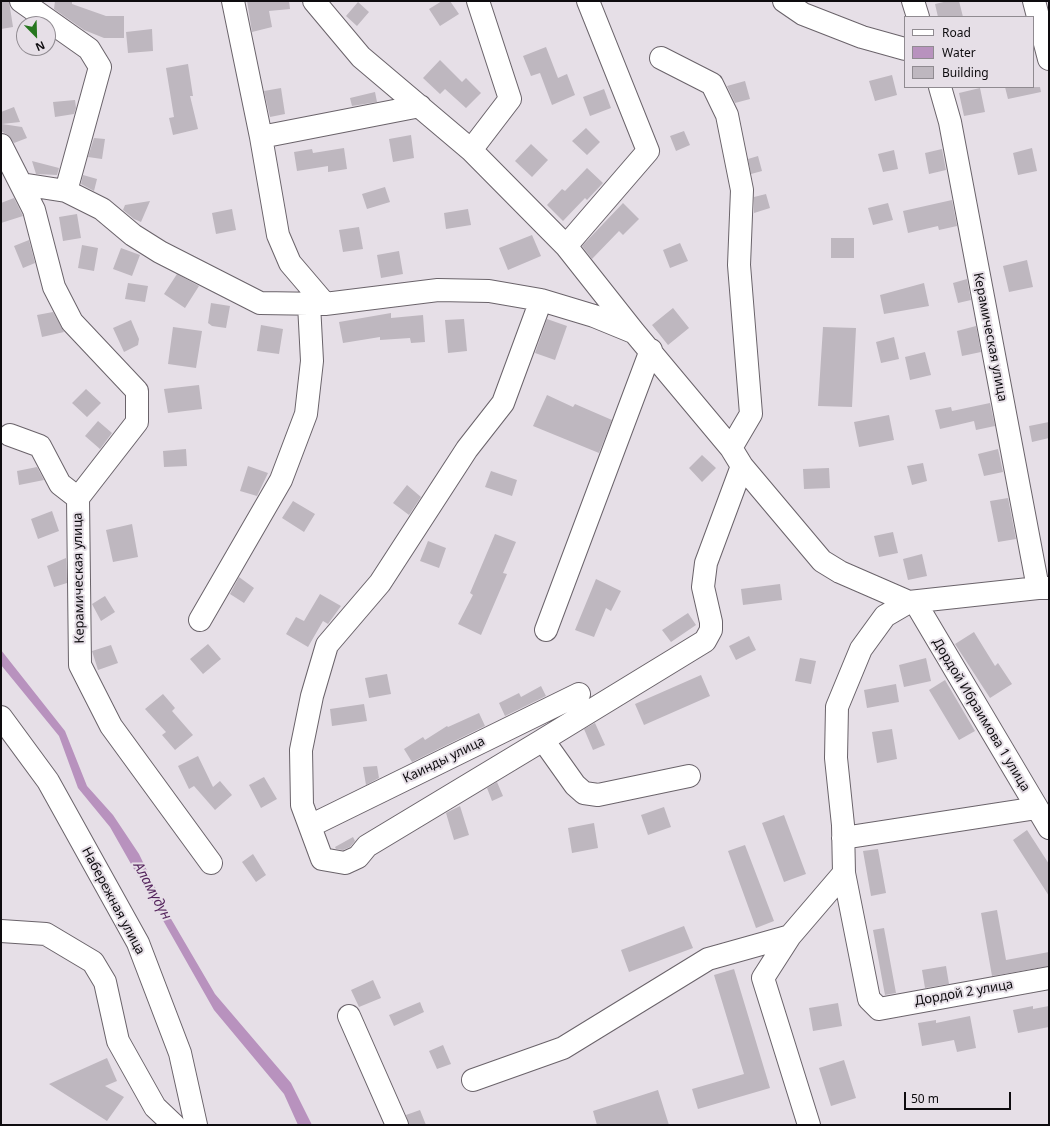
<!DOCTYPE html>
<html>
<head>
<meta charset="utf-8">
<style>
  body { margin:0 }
  #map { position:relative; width:1050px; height:1126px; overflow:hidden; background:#e6dfe7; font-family:"Noto Sans",sans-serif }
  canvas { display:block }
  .frame { position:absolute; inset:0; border:2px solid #0e0c0f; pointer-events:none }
  .legend { position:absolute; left:904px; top:16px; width:130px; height:72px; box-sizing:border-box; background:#e6dfe7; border:1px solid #908b91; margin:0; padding:5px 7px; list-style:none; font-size:12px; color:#0e0c0f }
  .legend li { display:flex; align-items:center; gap:8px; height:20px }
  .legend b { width:20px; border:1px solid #908b91 }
  .north { position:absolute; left:16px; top:16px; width:40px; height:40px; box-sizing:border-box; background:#e6dfe7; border:1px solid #908b91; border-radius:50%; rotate:157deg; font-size:11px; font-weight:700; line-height:16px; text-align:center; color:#0e0c0f }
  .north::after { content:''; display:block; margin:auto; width:14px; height:18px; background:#26761e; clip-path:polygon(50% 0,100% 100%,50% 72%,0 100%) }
  .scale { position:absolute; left:904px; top:1092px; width:107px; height:18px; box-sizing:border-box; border:2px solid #0e0c0f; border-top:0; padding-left:5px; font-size:12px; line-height:14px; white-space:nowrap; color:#0e0c0f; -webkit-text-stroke:3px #e6dfe7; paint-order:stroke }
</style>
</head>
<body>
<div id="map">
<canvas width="1050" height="1126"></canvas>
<div class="frame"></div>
<ul class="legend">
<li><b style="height:5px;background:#fff"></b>Road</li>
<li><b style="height:11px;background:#b892be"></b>Water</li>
<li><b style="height:11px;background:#beb7bf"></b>Building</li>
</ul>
<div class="north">N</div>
<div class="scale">50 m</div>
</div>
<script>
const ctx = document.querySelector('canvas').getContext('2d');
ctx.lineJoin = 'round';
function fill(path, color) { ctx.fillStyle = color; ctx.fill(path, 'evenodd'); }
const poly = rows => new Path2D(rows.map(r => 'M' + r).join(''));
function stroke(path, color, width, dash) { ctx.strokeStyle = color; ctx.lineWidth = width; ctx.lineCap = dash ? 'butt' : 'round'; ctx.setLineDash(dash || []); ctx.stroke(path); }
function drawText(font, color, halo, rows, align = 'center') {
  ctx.font = font + ' "Noto Sans",sans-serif'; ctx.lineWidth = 4; ctx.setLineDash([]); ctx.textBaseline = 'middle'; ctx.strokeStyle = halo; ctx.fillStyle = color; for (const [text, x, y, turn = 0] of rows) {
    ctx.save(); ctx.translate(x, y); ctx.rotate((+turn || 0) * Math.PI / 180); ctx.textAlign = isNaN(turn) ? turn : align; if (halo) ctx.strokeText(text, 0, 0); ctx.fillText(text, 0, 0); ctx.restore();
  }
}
fill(poly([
  [1,650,65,731,87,786,113,815,139,854,167,912,215,994,291,1083,312,1125,298,1125,284,1094,214,1010,110,827,78,788,59,736,1,665]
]), '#b892be');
fill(poly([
  [1,1,9,1,13,27,1,29],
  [55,1,72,1,72,4,106,16,124,16,124,38,104,38,84,30,54,9],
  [247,1,289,1,290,9,269,11,272,27,252,32],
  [442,1,450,1,459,14,440,26,429,9],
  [948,1,959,1,963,17,938,17,935,4],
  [358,2,369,12,357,26,346,16],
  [152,29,153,51,128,53,126,32],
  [546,47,558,78,567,74,575,95,552,105,540,73,531,76,523,56],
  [440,60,462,82,466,78,481,93,466,108,445,89,440,94,423,78],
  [188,64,193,96,190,96,198,129,173,135,169,118,174,117,166,68],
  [892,75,897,95,875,101,869,81],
  [745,81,750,99,735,103,727,86],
  [1005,87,1040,87,1041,92,1008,99],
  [281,88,285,114,270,117,264,91],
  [980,88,985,112,964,116,959,93],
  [604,89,611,108,590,116,583,97],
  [375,92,377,102,352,106,350,98],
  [75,100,76,108,74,114,55,117,53,102],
  [14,107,20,122,2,124,22,127,27,138,14,143,8,135,1,131,1,112],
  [586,128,600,142,587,155,572,141],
  [684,131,690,145,676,151,670,136],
  [411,135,414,158,393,162,389,139],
  [94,138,105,139,102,159,88,157],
  [531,144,548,160,532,177,515,161],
  [344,148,347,169,328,172,328,166,297,171,294,152,312,149,313,153],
  [1032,148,1037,171,1018,175,1013,153],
  [942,149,946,170,929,174,925,153],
  [894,150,898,169,883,172,878,154],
  [758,156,762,171,751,174,748,159],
  [32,161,59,168,57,175,36,174],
  [587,168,603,183,587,200,585,198,563,221,547,205,562,189,565,191],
  [83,175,97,179,94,191,81,184],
  [385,187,390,202,367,209,362,194],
  [766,194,770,208,754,213,754,197],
  [14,198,23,216,1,223,1,203],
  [952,200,957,226,939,230,938,226,908,233,903,211],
  [150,201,141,222,134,219,123,210,125,205],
  [623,203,639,219,623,235,619,231,592,259,582,246],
  [888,203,893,220,873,225,868,208],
  [232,209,236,230,216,234,212,213],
  [468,209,471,225,446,229,444,213],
  [77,214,81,238,63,241,59,217],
  [359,227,363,249,343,252,339,230],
  [532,235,541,256,508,270,499,248],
  [831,238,854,238,854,258,831,258],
  [29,240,35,263,23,268,14,246],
  [680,243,688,261,670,268,663,250],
  [82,245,98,248,94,271,78,268],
  [121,248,140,255,132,276,113,269],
  [399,251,403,274,381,278,377,255],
  [1027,260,1033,287,1009,292,1003,266],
  [177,274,199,286,185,308,164,294],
  [967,279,971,300,958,303,953,283],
  [128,283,148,286,145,302,125,299],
  [924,283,929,306,884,314,880,295],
  [211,303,230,306,226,328,212,326,208,323],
  [673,308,689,328,668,345,652,325],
  [53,312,64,332,42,337,37,315],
  [391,313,391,318,423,315,425,342,411,343,410,338,380,340,380,337,343,343,339,322],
  [464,319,467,351,448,353,445,320],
  [547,319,567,326,555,360,535,353],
  [131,320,139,339,138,345,124,352,113,328],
  [261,325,283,329,279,354,257,351],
  [976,326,981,352,962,356,957,331],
  [173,327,202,331,196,368,168,364],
  [823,327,856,328,852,407,818,406],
  [894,337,899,359,881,363,876,342],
  [925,352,931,375,910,380,905,357],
  [199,385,202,409,168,413,164,389],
  [86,389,101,403,87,417,72,403],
  [547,395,573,407,575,404,612,420,599,453,533,426],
  [990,403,995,426,976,430,974,421,940,429,935,410,951,407,952,411],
  [889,415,894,440,859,447,854,422],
  [98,421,112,433,100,449,85,436],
  [1049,422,1049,438,1032,442,1029,426],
  [186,449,187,466,164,467,163,451],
  [998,449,1003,472,984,476,978,454],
  [702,455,716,468,702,482,689,468],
  [923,463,927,481,912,485,907,466],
  [248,466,268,473,257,496,240,491],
  [37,467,44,480,19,485,17,471],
  [829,468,830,488,804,489,803,469],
  [491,471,517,480,512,496,485,487],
  [407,485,421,497,409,515,393,503],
  [1008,498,1016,539,998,542,990,501],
  [293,501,315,514,304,532,282,518],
  [52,511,59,531,38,539,31,519],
  [132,524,138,557,113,562,106,530],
  [893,532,898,553,879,557,874,536],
  [495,534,516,542,503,573,507,574,481,635,458,624,473,595,470,593],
  [428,541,446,548,439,568,420,561],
  [922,554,927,576,908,580,903,559],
  [66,558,67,583,54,587,47,566],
  [239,577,254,588,244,603,230,594],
  [596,579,621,591,611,611,606,608,594,637,575,630],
  [780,584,782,600,743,605,741,589],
  [320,594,341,606,328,624,323,621,308,647,286,634,296,617,304,621],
  [105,596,115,612,101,621,92,604],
  [688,613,696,625,671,642,662,630],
  [974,632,995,666,998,663,1012,684,990,698,955,644],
  [749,636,756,650,736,660,729,646],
  [208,644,221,659,203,674,190,659],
  [111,645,118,663,98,670,92,651],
  [800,658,816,661,811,684,795,681],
  [926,658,931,681,904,687,899,665],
  [387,674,391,694,369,698,365,678],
  [701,675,710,696,644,725,635,704],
  [945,680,975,731,959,740,929,690],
  [896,684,899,702,867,708,864,690],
  [541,686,546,696,505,716,499,703,519,693,521,697],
  [163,694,175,708,172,711,193,735,175,750,162,735,166,732,145,709],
  [364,704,367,721,332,726,330,709],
  [479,713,485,726,412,762,404,749,423,737,425,740,447,726,448,727],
  [595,723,605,745,593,750,584,729],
  [892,729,897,759,877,763,872,732],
  [198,756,213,787,220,781,232,795,215,810,194,786,189,789,178,766],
  [377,766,379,778,366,785,363,767],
  [264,777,277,799,261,808,249,785],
  [497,782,503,796,492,801,487,788],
  [460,806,469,835,454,840,446,813],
  [664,807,671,827,648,835,641,815],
  [784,815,806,874,784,882,762,823],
  [594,823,598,848,572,853,568,828],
  [1027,830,1049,864,1049,896,1013,840],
  [353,837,355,841,350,847,343,850,336,849,335,847],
  [745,845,774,921,756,928,728,851],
  [878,849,886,893,871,896,863,851],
  [253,854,266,875,256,882,242,862],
  [997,910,1006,960,1049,952,1049,966,992,976,981,913],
  [684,926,693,948,629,972,621,950],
  [884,928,896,993,885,995,873,930],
  [946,966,949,984,925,988,922,970],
  [734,969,770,1088,698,1109,692,1089,744,1074,714,975],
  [373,980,381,998,359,1007,351,990],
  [420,1002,424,1012,394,1026,389,1015],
  [838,1003,842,1026,813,1031,809,1008],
  [1033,1006,1033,1009,1049,1006,1049,1027,1018,1033,1013,1010],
  [970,1016,976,1048,957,1052,954,1040,922,1046,918,1023,936,1020,936,1023],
  [443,1045,451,1064,437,1069,429,1051],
  [107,1058,117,1081,105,1086,124,1097,107,1121,49,1084],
  [844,1060,856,1098,831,1106,819,1068],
  [658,1090,669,1125,597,1125,593,1111],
  [420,1110,426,1125,409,1125,406,1115]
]), '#beb7bf');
const minor = poly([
  [21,1,89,49,100,67,66,191],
  [233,1,261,137,278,235,290,263,325,304],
  [314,1,361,57,471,150,566,246,634,332,731,448,742,466,822,561,840,572,909,602,1038,588,1049,588],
  [784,1,803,14,862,37,905,49],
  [913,1,918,17],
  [1034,1,1049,59],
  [661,58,712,84,727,115,742,190,739,265,751,414,731,448],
  [940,87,950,122,1038,588],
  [261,137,420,106],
  [1,145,34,210,54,287,72,322,137,391,137,422,78,498,80,665,111,726,211,863],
  [471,150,510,99,478,1],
  [21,184,66,191,102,209,133,235,160,252,260,303,325,304,438,290,489,291,541,300,594,316,633,332],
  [566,246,648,151,588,1],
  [541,300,503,403,467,449,380,583,327,645,312,696,301,750,302,805,322,859,345,863,358,857,367,846,543,740,575,785,584,793,598,795,689,776],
  [10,435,40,446,60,484,78,498],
  [915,602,1049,828],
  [200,620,281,480,306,414,312,361,309,304],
  [546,630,651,350],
  [1,717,48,781,138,943,180,1053,196,1125],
  [543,740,705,641,711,630,711,622,703,587,706,563,742,466],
  [310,826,579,694],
  [843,838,1037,808],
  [844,873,869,999,879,1009,1049,978],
  [1,931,46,934,93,962,105,982,118,1041,155,1107,174,1125],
  [349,1016,397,1125],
  [473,1080,563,1048,708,959,790,936],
  [809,1125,763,978,790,936,844,873,843,825,836,758,837,707,861,649,885,616,909,602]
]);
stroke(minor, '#6a636a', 24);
stroke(minor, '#fff', 22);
drawText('13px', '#0e0c0f', '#e6dfe7', [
  ["Керамическая улица",990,337,79],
  ["Керамическая улица",79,578,-91],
  ["Дордой Ибраимова 1 улица",981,715,59],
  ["Каинды улица",444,760,-26],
  ["Набережная улица",113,901,62],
  ["Дордой 2 улица",964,993,-10]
]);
drawText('italic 14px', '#54245c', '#e6dfe7', [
  ["Аламүдүн",152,891,61]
]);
</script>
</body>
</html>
